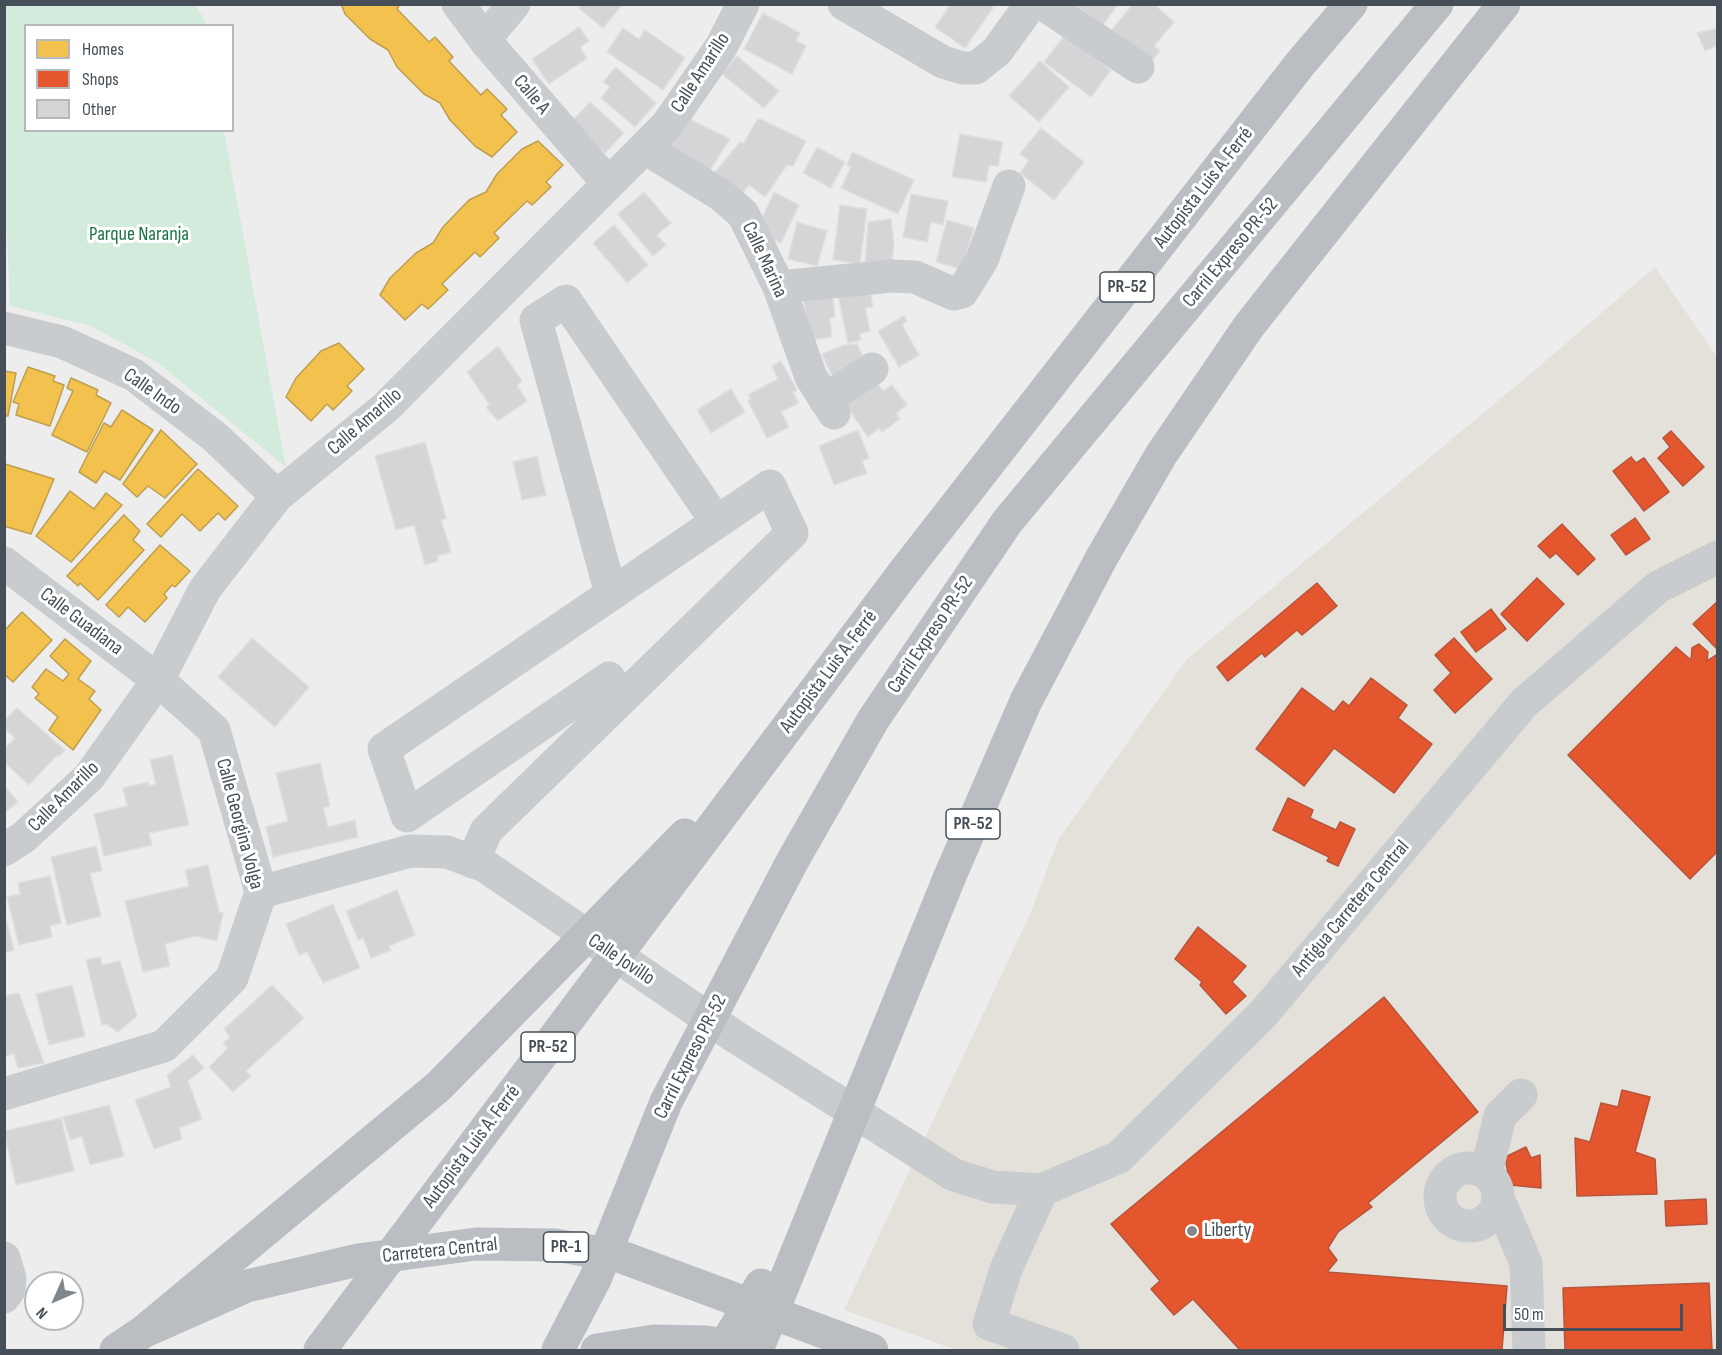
<!DOCTYPE html>
<html>
<head>
<meta charset="utf-8">
<style>
  body { margin:0 }
  #map { position:relative; width:1722px; height:1355px; overflow:hidden; background:#eeeded; font-family:"Sofia Sans Condensed",sans-serif }
  canvas { display:block }
  .frame { position:absolute; inset:0; border:6px solid #464f58; pointer-events:none }
  .legend { position:absolute; left:24px; top:24px; width:210px; height:108px; box-sizing:border-box; background:#fff; border:2px solid #b5b9bc; margin:0; padding:8px 10px; list-style:none; font-size:18px; color:#464f58 }
  .legend li { display:flex; align-items:center; gap:12px; height:30px }
  .legend b { width:30px; border:2px solid #b5b9bc }
  .north { position:absolute; left:24px; top:1271px; width:60px; height:60px; box-sizing:border-box; background:#fff; border:2px solid #b5b9bc; border-radius:50%; rotate:225deg; font-size:16px; font-weight:700; line-height:24px; text-align:center; color:#464f58 }
  .north::after { content:''; display:block; margin:auto; width:21px; height:27px; background:#81868c; clip-path:polygon(50% 0,100% 100%,50% 72%,0 100%) }
  .scale { position:absolute; left:1503px; top:1304px; width:180px; height:27px; box-sizing:border-box; border:3px solid #464f58; border-top:0; padding-left:8px; font-size:18px; line-height:21px; white-space:nowrap; color:#464f58; -webkit-text-stroke:4px #fff; paint-order:stroke }
</style>
</head>
<body>
<div id="map">
<canvas width="1722" height="1355"></canvas>
<div class="frame"></div>
<ul class="legend">
<li><b style="height:16px;background:#f2c14e"></b>Homes</li>
<li><b style="height:16px;background:#e4572e"></b>Shops</li>
<li><b style="height:16px;background:#d5d5d7"></b>Other</li>
</ul>
<div class="north">N</div>
<div class="scale">50 m</div>
</div>
<script>
const ctx = document.querySelector('canvas').getContext('2d');
ctx.lineJoin = 'round';
function fill(path, color) { ctx.fillStyle = color; ctx.fill(path, 'evenodd'); }
const poly = rows => new Path2D(rows.map(r => 'M' + r).join(''));
function stroke(path, color, width, dash) { ctx.strokeStyle = color; ctx.lineWidth = width; ctx.lineCap = dash ? 'butt' : 'round'; ctx.setLineDash(dash || []); ctx.stroke(path); }
function drawText(font, color, halo, rows, align = 'center') {
  ctx.font = font + ' "Sofia Sans Condensed",sans-serif'; ctx.lineWidth = 6; ctx.setLineDash([]); ctx.textBaseline = 'middle'; ctx.strokeStyle = halo; ctx.fillStyle = color; for (const [text, x, y, turn = 0] of rows) {
    ctx.save(); ctx.translate(x, y); ctx.rotate((+turn || 0) * Math.PI / 180); ctx.textAlign = isNaN(turn) ? turn : align; if (halo) ctx.strokeText(text, 0, 0); ctx.fillText(text, 0, 0); ctx.restore();
  }
}
fill(poly([
  [1655,267,1717,357,1717,1350,957,1350,844,1310,1030,914,1058,840,1187,659,1529,375]
]), '#e4e1da');
fill(poly([
  [4,5,195,5,204,19,205,25,26,26,26,130,224,131,286,467,158,363,91,326,10,306,4,165]
]), '#d3ebdc');
const homes = poly([
  [341,4,400,4,397,9,429,42,435,37,453,57,449,61,481,95,487,89,507,109,501,115,517,132,492,157,475,146,450,120,440,103,424,94,397,67,388,50,370,39,345,14,341,4],
  [538,141,563,165,546,182,551,187,532,205,527,201,494,233,499,238,480,257,475,252,442,284,448,290,428,309,422,304,405,320,380,295,390,278,416,253,433,243,443,227,469,200,486,192,497,174,522,149,538,141],
  [339,343,364,369,347,386,352,391,333,410,327,404,311,421,286,397,296,378,321,351,339,343],
  [28,367,55,376,53,381,64,385,50,426,16,415,19,404,13,402,28,367],
  [4,371,16,373,8,416,4,416,4,371],
  [71,378,98,390,96,395,111,403,87,452,52,435,73,391,67,388,71,378],
  [122,410,153,430,120,480,104,471,96,483,79,472,104,423,111,427,122,410],
  [161,430,197,464,165,498,148,486,137,497,123,484,161,430],
  [5,464,54,479,31,534,4,526,5,464],
  [198,469,238,506,225,520,218,513,200,531,182,514,161,537,147,524,198,469],
  [70,491,94,509,106,493,122,505,71,562,36,536,70,491],
  [124,515,140,531,133,540,144,550,98,600,80,583,78,586,67,576,124,515],
  [160,545,190,571,175,587,172,585,164,594,167,598,145,622,128,607,119,617,106,605,160,545],
  [22,612,52,640,13,682,4,674,4,631,22,612],
  [65,639,91,661,78,679,95,691,89,699,101,710,73,750,49,730,58,717,35,698,39,694,32,687,46,669,63,681,69,674,50,656,65,639]
]);
fill(homes, '#f2c14e');
stroke(homes, '#be9f51', 1.5);
const shops = poly([
  [1671,431,1704,467,1683,486,1658,458,1670,447,1663,438,1671,431],
  [1631,457,1636,463,1644,458,1669,492,1644,511,1613,471,1631,457],
  [1635,518,1650,539,1626,555,1611,535,1635,518],
  [1562,524,1595,559,1578,575,1556,553,1550,558,1538,546,1562,524],
  [1537,578,1564,604,1527,641,1501,614,1537,578],
  [1317,583,1337,606,1302,635,1297,630,1265,657,1262,653,1228,681,1217,667,1317,583],
  [1718,601,1718,650,1693,624,1718,601],
  [1491,609,1506,629,1476,652,1461,632,1491,609],
  [1454,638,1492,679,1455,713,1434,690,1451,673,1435,655,1454,638],
  [1699,644,1708,652,1707,661,1718,654,1718,851,1690,879,1568,755,1676,647,1691,660,1692,648,1699,644],
  [1371,678,1407,705,1398,718,1432,744,1394,793,1334,748,1304,786,1256,749,1302,688,1334,712,1343,701,1349,706,1371,678],
  [1288,798,1313,810,1310,818,1336,830,1340,822,1355,829,1338,866,1327,861,1329,857,1273,830,1288,798],
  [1198,927,1246,966,1232,982,1246,996,1226,1014,1200,985,1202,982,1175,959,1198,927],
  [1384,997,1478,1112,1368,1203,1372,1207,1338,1232,1328,1248,1337,1260,1327,1272,1507,1286,1502,1350,1240,1350,1193,1299,1174,1315,1151,1289,1160,1281,1111,1224,1384,997],
  [1622,1090,1650,1097,1635,1152,1655,1159,1657,1194,1577,1196,1575,1138,1590,1142,1601,1103,1618,1107,1622,1090],
  [1526,1147,1531,1158,1540,1155,1541,1188,1510,1185,1505,1157,1526,1147],
  [1706,1199,1707,1224,1666,1226,1665,1201,1706,1199],
  [1709,1283,1712,1350,1565,1350,1563,1288,1709,1283]
]);
fill(shops, '#e4572e');
stroke(shops, '#b5553b', 1.5);
const building = poly([
  [582,4,623,4,603,28,579,8,582,4],
  [946,4,990,4,993,8,965,48,935,27,949,7,946,4],
  [1074,4,1118,4,1103,25,1074,4],
  [1133,4,1154,4,1174,22,1154,46,1160,51,1147,67,1108,34,1133,4],
  [763,13,800,33,796,41,806,46,792,74,744,49,763,13],
  [579,27,589,41,580,47,587,58,549,84,532,59,579,27],
  [623,28,639,39,645,30,685,58,663,90,607,52,623,28],
  [1718,28,1718,45,1705,51,1697,33,1718,28],
  [1065,35,1111,70,1091,97,1044,62,1065,35],
  [737,56,779,91,764,108,722,74,737,56],
  [1040,61,1069,87,1039,122,1009,96,1040,61],
  [616,67,656,103,635,127,601,98,610,87,603,82,616,67],
  [590,102,624,133,605,153,571,122,590,102],
  [685,117,730,139,705,177,668,152,685,117],
  [758,118,806,141,793,166,787,165,765,197,749,185,739,197,712,176,740,142,744,143,758,118],
  [1041,128,1084,162,1054,200,1020,173,1029,160,1020,154,1041,128],
  [960,134,1003,142,998,166,989,165,986,182,952,177,960,134],
  [817,147,845,162,831,188,803,173,817,147],
  [852,152,914,180,898,214,841,188,851,167,847,165,852,152],
  [644,192,671,223,657,235,666,245,653,256,618,214,644,192],
  [774,192,799,205,781,243,766,236,769,230,759,225,774,192],
  [911,194,948,201,943,225,931,222,927,242,903,237,911,194],
  [840,205,867,209,860,264,833,260,840,205],
  [891,219,894,245,891,266,865,265,868,222,891,219],
  [947,220,974,228,962,269,936,262,947,220],
  [797,222,827,231,817,266,788,259,797,222],
  [614,225,648,265,627,283,593,243,614,225],
  [870,290,873,307,865,308,870,331,859,334,861,340,848,343,837,291,870,290],
  [832,292,835,317,830,318,832,337,809,340,803,296,832,292],
  [904,316,907,321,902,325,919,355,899,367,878,331,904,316],
  [857,344,866,363,833,378,822,354,844,345,857,344],
  [498,346,522,381,517,386,527,401,498,421,486,407,490,405,467,372,498,346],
  [781,361,797,390,793,392,799,403,781,412,789,427,767,438,748,401,751,399,748,395,778,379,772,366,781,361],
  [876,382,883,391,892,385,907,405,896,413,900,419,882,432,879,428,868,437,845,404,876,382],
  [731,389,745,412,711,433,697,410,731,389],
  [858,430,869,458,862,461,867,473,834,485,819,446,858,430],
  [425,442,446,518,441,520,451,552,437,556,438,561,425,565,414,525,396,530,375,456,425,442],
  [537,456,546,495,522,500,513,462,537,456],
  [252,638,309,687,275,727,218,677,252,638],
  [17,708,65,750,58,757,57,755,29,785,4,762,4,749,15,738,4,728,4,721,17,708],
  [172,755,189,825,149,833,152,845,104,856,94,814,127,806,123,788,148,782,149,786,156,784,150,760,172,755],
  [320,763,330,806,323,808,328,827,355,820,358,837,273,857,266,827,288,821,276,773,320,763],
  [4,785,18,802,4,813,4,785],
  [96,846,102,871,90,873,101,916,67,925,51,857,96,846],
  [208,865,219,912,223,913,217,941,195,936,165,944,170,966,143,972,125,901,189,886,185,870,208,865],
  [50,876,61,923,50,926,52,937,19,945,7,897,20,894,18,883,50,876],
  [397,890,415,935,389,946,391,950,371,958,363,938,358,940,346,911,397,890],
  [333,904,360,968,323,983,307,952,299,955,286,924,333,904],
  [4,911,14,950,4,953,4,911],
  [100,957,102,965,120,961,137,1016,118,1032,106,1024,102,1025,86,960,100,957],
  [72,985,85,1036,49,1045,36,994,72,985],
  [272,985,304,1018,246,1071,251,1076,233,1092,209,1067,228,1048,223,1043,230,1037,224,1029,272,985],
  [19,993,44,1063,18,1068,14,1054,4,1056,4,996,19,993],
  [193,1055,204,1068,188,1081,202,1119,179,1128,182,1139,154,1149,135,1100,171,1087,167,1075,193,1055],
  [109,1105,124,1156,90,1165,82,1136,70,1140,63,1117,109,1105],
  [61,1118,74,1171,16,1185,4,1131,61,1118]
]);
fill(building, '#d5d5d7');
stroke(building, '#dfdfe0', 1.5);
stroke(poly([
  [458,4,487,43,608,183],
  [844,4,943,62,962,68,976,68,997,51,1031,4],
  [1043,4,1138,67],
  [485,39,514,4],
  [645,148,721,195,743,214,779,287,811,377,834,413],
  [779,287,892,276,915,277,954,294,962,292,982,260,1009,186],
  [4,328,62,342,134,375,215,437,277,496],
  [825,400,872,369],
  [4,563,158,680,214,730,261,892,232,978,164,1046,4,1094],
  [611,594,536,320,566,301,716,521],
  [4,850,24,837,89,777,158,680,205,589,277,496,386,407,667,125,721,47,743,4],
  [473,862,486,831,792,533,770,486,384,749,407,816,609,678],
  [261,892,410,851,447,852,485,866,734,1036,954,1175,993,1187,1042,1190,1119,1157,1263,1014,1524,703,1658,587,1718,557],
  '1440 1197a29 29 0 1 1 58 0a29 29 0 1 1-58 0Z',
  [1486,1173,1500,1116,1521,1095],
  [1042,1190,1006,1269,989,1324,1063,1350],
  [1498,1198,1526,1263,1529,1350],
  [4,1258,10,1278,9,1290,4,1297]
]), '#c9ccce', 33);
stroke(poly([
  [143,1332,439,1086,685,835],
  [116,1350,143,1332,247,1286,358,1260,476,1244,555,1245,619,1256,872,1350],
  [320,1350,904,572,1300,64,1351,4],
  [558,1350,595,1279,666,1102,793,860,873,720,1007,522,1437,4],
  [597,1350,654,1341,706,1342,745,1348],
  [722,1350,761,1285],
  [757,1350,950,876,1026,701,1102,557,1161,455,1249,326,1504,4]
]), '#babec3', 33);
for (const [x, y, r, color] of [
  [1192,1231,6,"#81868c"]
]) { const dot = new Path2D(); dot.arc(x, y, r, 0, 2 * Math.PI); ctx.fillStyle = color; ctx.fill(dot); stroke(dot, '#fff', 2); }
for (const [x, y, w] of [
  [1127,287,54],
  [973,824,54],
  [548,1047,54],
  [566,1247,45]
]) { const box = new Path2D(); box.roundRect(x - w / 2, y - 15, w, 30, 4.5); ctx.fillStyle = '#fff'; ctx.fill(box); stroke(box, '#464f58', 1.5); }
drawText('bold 18px', '#464f58', null, [
  ["PR-52",1127,287],
  ["PR-52",973,824],
  ["PR-52",548,1047],
  ["PR-1",566,1247]
]);
drawText('20px', '#464f58', '#fff', [
  ["Calle Amarillo",701,73,-57],
  ["Calle A",531,95,50],
  ["Autopista Luis A. Ferré",1204,188,-52],
  ["Carril Expreso PR-52",1231,253,-50],
  ["Calle Marina",764,260,65],
  ["Calle Indo",152,392,35],
  ["Calle Amarillo",365,422,-41],
  ["Calle Guadiana",81,622,37],
  ["Carril Expreso PR-52",931,635,-56],
  ["Autopista Luis A. Ferré",829,672,-53],
  ["Calle Amarillo",64,797,-45],
  ["Calle Georgina Volga",239,824,75],
  ["Antigua Carretera Central",1351,909,-50],
  ["Calle Jovillo",621,960,34],
  ["Carril Expreso PR-52",691,1057,-63],
  ["Autopista Luis A. Ferré",472,1147,-53],
  ["Carretera Central",440,1251,-6]
]);
drawText('20px', '#1d7348', '#fff', [
  ["Parque Naranja",139,235]
]);
drawText('20px', '#464f58', '#fff', [
  ["Liberty",1204,1231]
], 'left');
</script>
</body>
</html>
